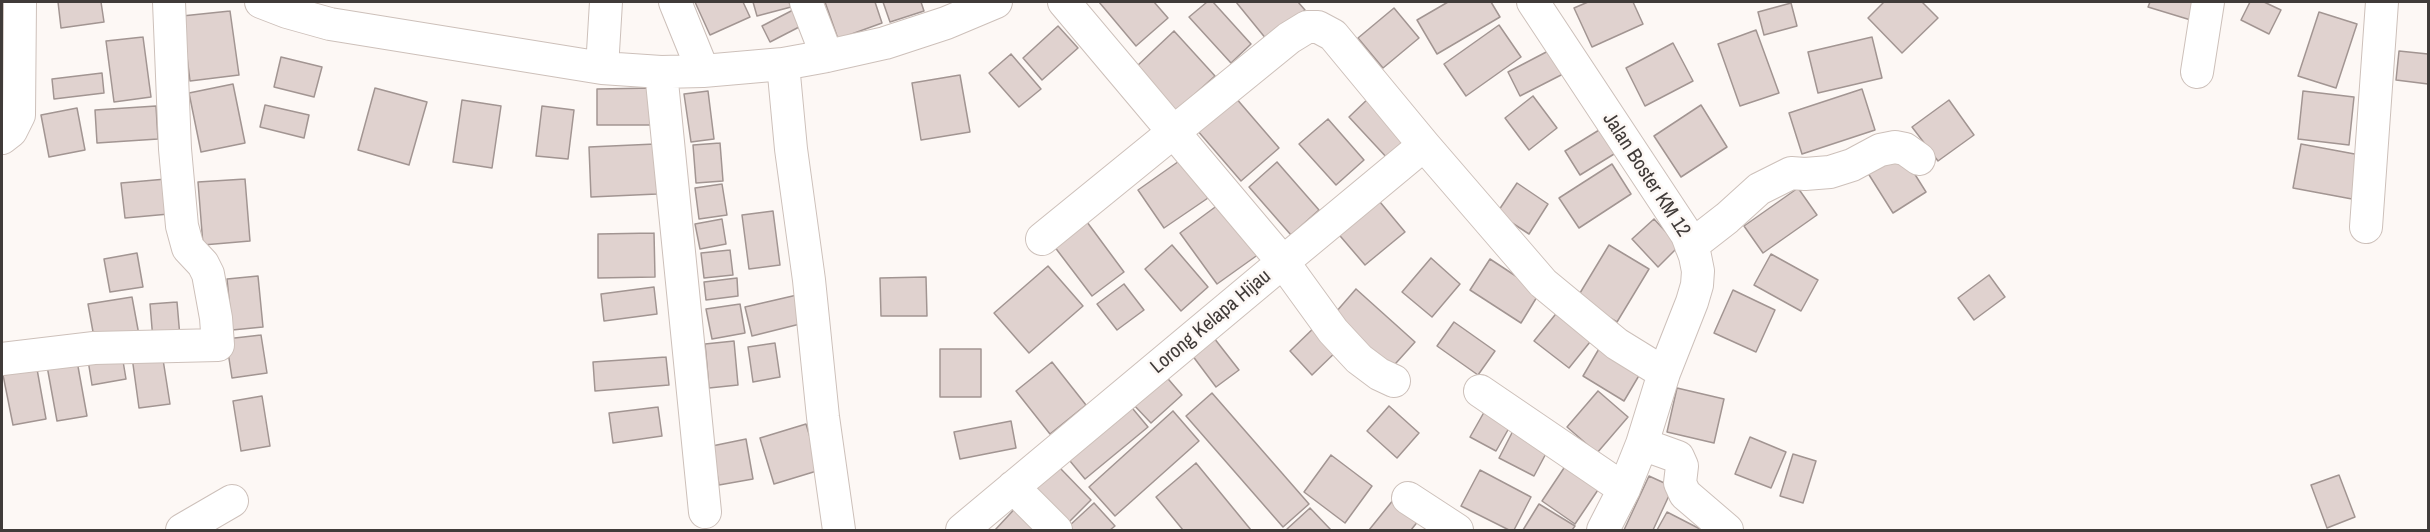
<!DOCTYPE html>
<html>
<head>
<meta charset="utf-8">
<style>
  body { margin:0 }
  #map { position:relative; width:2430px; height:532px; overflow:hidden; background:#fdf8f5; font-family:"Archivo Narrow",sans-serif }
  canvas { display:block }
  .frame { position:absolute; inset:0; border:3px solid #403b39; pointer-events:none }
</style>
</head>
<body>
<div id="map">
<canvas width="2430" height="532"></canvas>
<div class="frame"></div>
</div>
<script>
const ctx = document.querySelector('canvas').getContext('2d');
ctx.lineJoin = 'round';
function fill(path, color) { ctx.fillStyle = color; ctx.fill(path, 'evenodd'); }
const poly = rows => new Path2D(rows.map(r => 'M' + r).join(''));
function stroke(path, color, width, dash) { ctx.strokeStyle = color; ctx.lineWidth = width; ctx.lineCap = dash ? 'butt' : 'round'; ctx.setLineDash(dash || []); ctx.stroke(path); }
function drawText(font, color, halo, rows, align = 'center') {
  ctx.font = font + ' "Archivo Narrow",sans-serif'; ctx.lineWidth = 5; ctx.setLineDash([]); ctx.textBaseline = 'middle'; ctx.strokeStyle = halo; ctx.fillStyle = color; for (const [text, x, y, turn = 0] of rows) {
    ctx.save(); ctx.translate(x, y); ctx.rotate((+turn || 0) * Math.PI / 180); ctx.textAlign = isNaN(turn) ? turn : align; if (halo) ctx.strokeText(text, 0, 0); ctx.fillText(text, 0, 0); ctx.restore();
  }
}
const building = poly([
  [58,2,101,2,104,22,61,28,58,2],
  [695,2,743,2,750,17,710,35,695,2],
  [753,2,789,2,791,7,757,16,753,2],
  [825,2,875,2,882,23,838,39,825,2],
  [883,2,921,2,924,11,890,22,883,2],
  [1099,2,1154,2,1168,18,1136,46,1099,2],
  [1207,2,1213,2,1251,44,1231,63,1189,17,1207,2],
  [1236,2,1298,2,1305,10,1267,40,1236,2],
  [1448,2,1491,2,1500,17,1437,54,1417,20,1448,2],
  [1588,2,1633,2,1643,24,1592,47,1574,8,1588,2],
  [1884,2,1922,2,1938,18,1902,53,1868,18,1884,2],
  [2150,2,2200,2,2194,21,2148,7,2150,2],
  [2250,2,2264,2,2281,10,2269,34,2241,20,2250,2],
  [1791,3,1797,26,1764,35,1758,12,1791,3],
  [1394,8,1419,38,1383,68,1358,38,1394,8],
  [795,9,803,25,770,42,762,26,795,9],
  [230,11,239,75,190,81,182,16,230,11],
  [2319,12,2357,24,2336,88,2298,76,2319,12],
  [1499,25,1521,57,1466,96,1444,64,1499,25],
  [1058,26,1078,48,1042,80,1023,58,1058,26],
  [1756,30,1779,93,1740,106,1718,44,1756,30],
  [1174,31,1215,76,1176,111,1136,67,1174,31],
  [143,37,151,97,114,102,106,41,143,37],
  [1872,37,1882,78,1818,93,1808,52,1872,37],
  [1673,43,1693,81,1645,106,1626,68,1673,43],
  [1552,49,1565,73,1520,96,1508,72,1552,49],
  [2399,51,2428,54,2428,84,2396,80,2399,51],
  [1011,54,1041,89,1019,107,989,73,1011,54],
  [281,57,322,67,314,97,274,87,281,57],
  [102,73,104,93,54,99,52,79,102,73],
  [960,75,970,132,921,140,912,83,960,75],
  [233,84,245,143,201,152,189,93,233,84],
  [375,88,427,102,409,165,358,150,375,88],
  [654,88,655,125,597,125,597,89,654,88],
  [1862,89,1875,130,1802,154,1789,113,1862,89],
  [708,91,714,139,691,142,684,94,708,91],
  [2303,91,2354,97,2349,145,2298,139,2303,91],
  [1372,95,1412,137,1389,160,1349,117,1372,95],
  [1533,96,1557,128,1529,150,1505,118,1533,96],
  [1235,97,1279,148,1241,181,1197,130,1235,97],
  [462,100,501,106,492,168,453,162,462,100],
  [1949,100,1974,135,1938,161,1912,127,1949,100],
  [265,105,309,115,304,138,260,127,265,105],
  [1701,105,1727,147,1681,177,1654,136,1701,105],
  [156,106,158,139,97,143,95,110,156,106],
  [542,106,574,110,568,159,536,156,542,106],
  [77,108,85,150,49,157,41,115,77,108],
  [1328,119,1364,160,1336,185,1299,144,1328,119],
  [1604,127,1619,151,1580,175,1565,151,1604,127],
  [720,143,723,181,696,183,693,145,720,143],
  [655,144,657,194,591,197,589,147,655,144],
  [2301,144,2360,155,2352,199,2293,188,2301,144],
  [1899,149,1926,192,1893,213,1866,170,1899,149],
  [1182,159,1208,198,1164,228,1138,190,1182,159],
  [1277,162,1319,210,1291,235,1249,187,1277,162],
  [1612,164,1631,194,1579,228,1559,198,1612,164],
  [166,179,169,214,125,218,121,183,166,179],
  [245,179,250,241,203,245,198,182,245,179],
  [1517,183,1548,204,1529,234,1497,213,1517,183],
  [722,184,727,215,699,219,695,188,722,184],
  [1798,188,1817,215,1763,253,1744,226,1798,188],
  [1375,196,1405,232,1365,265,1335,230,1375,196],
  [1222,202,1259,254,1217,284,1180,233,1222,202],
  [773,211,780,265,749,269,742,215,773,211],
  [722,219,726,244,700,249,695,224,722,219],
  [1654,219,1679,246,1658,267,1632,239,1654,219],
  [1087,222,1124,272,1092,296,1054,246,1087,222],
  [654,233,655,277,598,278,598,234,654,233],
  [1172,245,1208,287,1181,311,1145,269,1172,245],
  [1609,245,1649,269,1617,322,1577,298,1609,245],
  [730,250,733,275,704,278,701,253,730,250],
  [137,253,143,287,110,292,104,259,137,253],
  [1771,254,1818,280,1801,311,1754,285,1771,254],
  [1431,258,1460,284,1432,317,1402,292,1431,258],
  [1490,259,1540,292,1521,323,1470,290,1490,259],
  [1048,266,1083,306,1029,353,994,313,1048,266],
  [1989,275,2005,297,1974,320,1958,298,1989,275],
  [258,276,263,327,232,330,227,279,258,276],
  [926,277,927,316,881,316,880,278,926,277],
  [737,278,738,296,706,300,704,282,737,278],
  [1124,284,1144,310,1117,330,1097,304,1124,284],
  [654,287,657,314,604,321,601,294,654,287],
  [1356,289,1415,342,1387,373,1329,320,1356,289],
  [1733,290,1775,310,1756,352,1714,333,1733,290],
  [797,295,804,323,752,336,745,307,797,295],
  [132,297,139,335,95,343,88,304,132,297],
  [177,302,180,337,153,340,150,304,177,302],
  [740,304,745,333,712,339,706,309,740,304],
  [1559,310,1594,337,1569,368,1534,341,1559,310],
  [1320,322,1342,346,1312,375,1290,351,1320,322],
  [1454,322,1495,351,1478,375,1437,346,1454,322],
  [261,335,267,373,232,378,226,339,261,335],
  [1214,338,1239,370,1216,387,1192,355,1214,338],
  [734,341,738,385,709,388,705,344,734,341],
  [1603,342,1644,367,1624,401,1583,376,1603,342],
  [775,343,780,377,753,382,748,347,775,343],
  [121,349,126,379,92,385,87,354,121,349],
  [940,349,981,349,981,397,940,397,940,349],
  [162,353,170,404,139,408,132,357,162,353],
  [666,357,669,385,595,391,593,362,666,357],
  [77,361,87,416,57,421,47,366,77,361],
  [1052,362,1086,405,1050,434,1016,391,1052,362],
  [37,369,46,419,13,425,3,375,37,369],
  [1163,373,1182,395,1151,423,1131,402,1163,373],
  [1677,388,1724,399,1714,443,1667,432,1677,388],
  [1598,391,1628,417,1597,453,1567,427,1598,391],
  [1212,393,1309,504,1283,527,1186,416,1212,393],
  [262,396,270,446,241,451,233,401,262,396],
  [1128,403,1148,427,1085,479,1065,455,1128,403],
  [1389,406,1419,433,1397,458,1367,431,1389,406],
  [658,407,662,436,613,443,609,413,658,407],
  [1487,407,1513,421,1496,451,1470,437,1487,407],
  [1173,411,1199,441,1115,516,1089,487,1173,411],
  [1011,421,1016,448,960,459,954,432,1011,421],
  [806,424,820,470,774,484,760,438,806,424],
  [1515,427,1550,446,1534,476,1499,458,1515,427],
  [1750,437,1786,452,1771,488,1735,474,1750,437],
  [746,439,753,479,719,485,712,446,746,439],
  [1793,454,1816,461,1803,503,1780,496,1793,454],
  [1331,455,1372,486,1345,523,1304,492,1331,455],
  [1570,459,1604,481,1575,524,1542,501,1570,459],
  [1196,463,1251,530,1183,530,1156,497,1196,463],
  [1059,467,1091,500,1069,522,1036,489,1059,467],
  [1480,470,1531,497,1514,530,1509,530,1461,506,1480,470],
  [2339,475,2355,517,2327,528,2311,485,2339,475],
  [1649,476,1673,487,1653,530,1624,530,1649,476],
  [1398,494,1423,515,1411,530,1369,530,1398,494],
  [1021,502,1053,530,995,530,1021,502],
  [1094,503,1115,526,1110,530,1073,530,1069,526,1094,503],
  [1539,504,1575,526,1572,530,1523,530,1539,504],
  [1310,508,1331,530,1289,530,1287,529,1310,508],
  [1667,512,1702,530,1657,530,1667,512]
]);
fill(building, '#e0d2cf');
stroke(building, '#a29592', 1.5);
const street = poly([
  [261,2,287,12,330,24,602,68,661,72,703,71,783,64,827,56,885,43,946,23,996,2],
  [675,2,703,71],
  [806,2,827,56],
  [1533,2,1687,235,1695,256,1698,271,1697,285,1692,302,1664,373,1642,444,1624,489,1603,530],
  [783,64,791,149,809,280,823,417,839,530],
  [602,68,606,2],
  [661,72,705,512],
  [2197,72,2208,2],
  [2,138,11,131,19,115,20,2],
  [2366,227,2382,2],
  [1042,239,1289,38,1307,27,1318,27,1333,35,1424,145,1543,283,1617,344,1664,373],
  [1691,246,1727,218,1759,189,1791,173,1805,174,1830,172,1852,165,1880,150,1895,147,1905,149,1919,159],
  [2,359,94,348,218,345,216,318,208,274,203,264,188,248,182,226,175,149,169,2],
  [1394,381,1379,374,1359,359,1333,331,1283,262,1424,145],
  [1480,391,1624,489],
  [1642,444,1678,457,1682,466,1680,483,1685,494,1727,530],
  [1013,487,1056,530],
  [1408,498,1457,530],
  [182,530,232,501],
  [962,530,1283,262,1064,2]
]);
stroke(street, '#cdc0ba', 34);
stroke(street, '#fff', 32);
drawText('20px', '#403b39', '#fdf8f5', [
  ["Jalan Boster KM 12",1646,175,57],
  ["Lorong Kelapa Hijau",1211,322,-40]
]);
</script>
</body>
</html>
